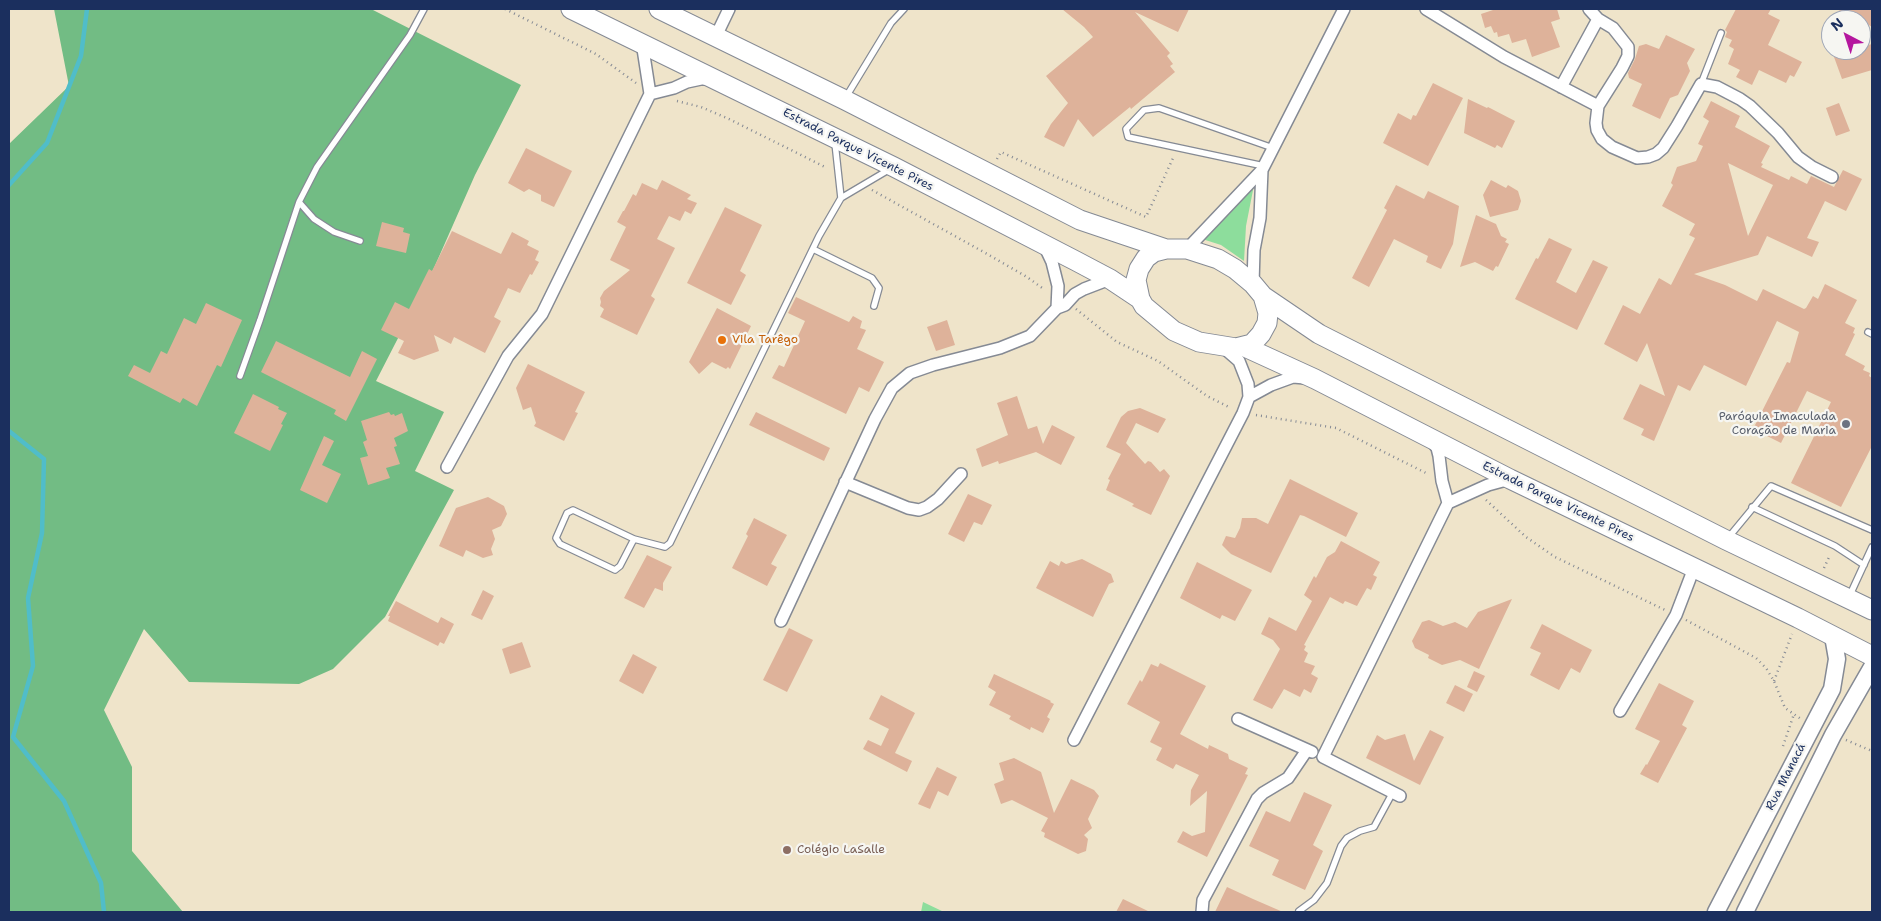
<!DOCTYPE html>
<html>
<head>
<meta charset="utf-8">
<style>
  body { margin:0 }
  #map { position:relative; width:1881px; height:921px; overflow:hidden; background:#efe4ca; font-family:"Shantell Sans",sans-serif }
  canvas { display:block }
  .frame { position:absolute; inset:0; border:10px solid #1b2f5e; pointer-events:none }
  .north { position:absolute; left:1821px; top:10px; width:50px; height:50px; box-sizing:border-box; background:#f6f6f2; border:1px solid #9ea6b7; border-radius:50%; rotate:320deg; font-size:14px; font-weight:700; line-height:20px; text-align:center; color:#1b2f5e }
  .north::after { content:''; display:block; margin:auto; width:18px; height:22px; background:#b5179e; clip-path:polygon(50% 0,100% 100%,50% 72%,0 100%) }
</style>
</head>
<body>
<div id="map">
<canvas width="1881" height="921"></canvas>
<div class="frame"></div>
<div class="north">N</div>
</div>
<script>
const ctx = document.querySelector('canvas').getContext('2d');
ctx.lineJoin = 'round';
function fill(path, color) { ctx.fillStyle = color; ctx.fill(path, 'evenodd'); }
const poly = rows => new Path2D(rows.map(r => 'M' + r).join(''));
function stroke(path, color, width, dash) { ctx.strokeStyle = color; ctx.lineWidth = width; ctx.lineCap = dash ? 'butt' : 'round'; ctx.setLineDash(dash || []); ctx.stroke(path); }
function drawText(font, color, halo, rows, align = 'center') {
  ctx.font = font + ' "Shantell Sans",sans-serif'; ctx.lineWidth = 4.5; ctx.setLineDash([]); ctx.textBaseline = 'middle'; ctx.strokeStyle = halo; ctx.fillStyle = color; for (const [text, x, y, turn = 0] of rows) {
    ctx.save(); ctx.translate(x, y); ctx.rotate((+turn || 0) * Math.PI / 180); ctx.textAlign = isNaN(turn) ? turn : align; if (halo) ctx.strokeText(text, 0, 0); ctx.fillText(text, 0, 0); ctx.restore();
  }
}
fill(poly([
  [1255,180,1246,226,1244,261,1221,245,1199,238],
  [923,902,944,912,921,912]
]), '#8ddd9c');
fill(poly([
  [54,9,371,9,521,85,475,175,434,268,376,381,444,412,415,471,454,490,385,617,333,669,299,684,189,682,144,629,104,710,132,767,132,851,183,912,9,912,9,144,69,86]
]), '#72bc84');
stroke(poly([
  [9,185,47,143,81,56,87,9],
  [9,431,44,459,42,533,28,598,33,666,13,737,64,801,101,883,104,912]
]), '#50bdc9', 4.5);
fill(poly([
  [1062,9,1189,9,1178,32,1135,12,1170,53,1167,56,1173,64,1170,66,1175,72,1131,109,1130,107,1093,137,1078,119,1064,147,1044,137,1051,124,1068,103,1046,76,1093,37,1084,27],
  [1496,9,1557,9,1560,19,1551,22,1560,47,1532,57,1526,39,1512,43,1509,34,1498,37,1497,32,1494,33,1491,26,1485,28,1481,14],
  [1736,9,1771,9,1768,14,1780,20,1768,45,1802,62,1794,77,1790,75,1786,83,1759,70,1752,85,1736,77,1740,70,1728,64,1734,49,1729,46,1732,40,1725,37,1727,32,1725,30],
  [1836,9,1872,9,1872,27,1861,20],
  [1666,35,1695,49,1687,63,1690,71,1678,95,1670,98,1660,119,1632,106,1642,84,1629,78,1628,73,1635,59,1639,46,1646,44,1659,49],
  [1872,44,1872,70,1842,79,1834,57,1853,50,1861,50,1861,47],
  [1433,83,1463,98,1428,166,1383,143,1398,113,1411,120,1413,115,1416,116],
  [1468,99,1487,108,1488,107,1515,121,1502,148,1497,145,1495,148,1464,133],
  [1711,101,1740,116,1735,127,1770,146,1761,163,1763,164,1761,167,1789,180,1791,176,1807,184,1811,176,1834,187,1843,170,1862,179,1846,211,1825,201,1807,238,1819,242,1812,257,1767,236,1758,255,1694,274,1725,285,1757,301,1763,289,1804,309,1806,308,1813,296,1818,299,1825,284,1857,300,1845,323,1855,328,1853,333,1855,334,1845,355,1865,366,1863,370,1870,373,1869,376,1872,378,1872,446,1841,507,1791,483,1831,402,1807,391,1781,443,1753,429,1787,362,1790,363,1799,332,1777,321,1746,386,1704,365,1690,391,1678,385,1654,441,1641,435,1644,429,1623,419,1640,384,1665,396,1647,343,1637,362,1604,344,1623,305,1640,314,1659,278,1671,285,1695,238,1689,235,1695,224,1662,206,1673,185,1671,183,1677,167,1696,161,1703,146,1698,144,1709,121,1703,117],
  [1728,163,1773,185,1748,236,1737,196],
  [1839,103,1850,131,1836,136,1826,108],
  [526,148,572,171,554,207,541,201,541,195,529,189,524,192,508,183],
  [662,180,691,195,687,199,697,203,691,214,685,211,680,221,669,216,657,239,675,248,651,296,655,299,637,335,600,317,604,309,600,306,601,302,600,298,604,291,630,270,610,260,626,227,617,222,623,211,624,211,633,194,636,196,642,183,657,190],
  [1491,180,1506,188,1508,185,1518,191,1521,201,1518,210,1490,217,1483,195],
  [1396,185,1424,199,1428,191,1459,206,1453,244,1441,269,1426,262,1428,256,1394,239,1369,287,1352,278,1387,210,1384,208],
  [725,207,762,225,740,271,746,275,731,305,687,283],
  [1476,215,1496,224,1501,236,1507,239,1505,242,1509,244,1498,267,1496,266,1493,271,1475,262,1460,267],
  [382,222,404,228,403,232,410,234,406,253,376,246],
  [452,231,501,254,512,232,529,241,527,245,539,251,535,260,539,262,532,275,530,274,520,293,508,288,494,317,501,321,485,353,454,337,451,344,434,335,439,351,414,360,398,353,404,341,381,330,395,302,409,309,429,269,432,271],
  [1549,238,1572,249,1556,282,1576,293,1593,260,1608,267,1577,330,1515,299,1536,258,1538,259],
  [796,297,849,322,853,316,862,321,860,328,866,330,857,349,884,362,869,392,859,387,846,414,772,378,779,365,784,367,805,321,788,313],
  [206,303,242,320,221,367,217,365,197,406,183,398,180,403,128,376,134,365,150,373,161,351,167,354,184,318,196,324],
  [717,308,751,326,730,369,728,367,726,369,712,362,699,374,689,362],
  [947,320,955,345,936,351,927,327],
  [276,341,350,377,362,351,377,359,346,421,334,414,336,410,261,372],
  [528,364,585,392,575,412,578,413,564,441,534,426,536,423,531,407,523,410,516,388],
  [253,394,279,407,278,409,287,413,281,424,283,425,270,451,234,433],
  [1017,396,1028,429,1037,426,1043,444,1052,425,1075,437,1061,465,1036,452,999,464,998,461,982,467,976,449,1008,435,997,403],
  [1140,408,1166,419,1158,433,1136,423,1126,443,1145,464,1148,461,1151,462,1160,472,1164,469,1170,476,1151,515,1132,506,1134,504,1106,490,1110,480,1108,479,1121,454,1106,447,1121,417,1128,411],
  [389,412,391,415,394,414,395,416,402,413,408,431,394,438,397,446,394,447,400,464,386,468,390,478,368,485,360,458,368,456,363,442,367,440,361,421],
  [756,412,830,448,824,461,749,425],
  [324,436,334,441,322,465,341,474,327,503,300,490],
  [1290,479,1358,513,1346,537,1304,516,1300,515,1271,573,1231,554,1222,545,1226,536,1235,538,1240,528,1242,518,1256,518,1268,524],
  [968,494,992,505,982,525,974,522,964,542,948,534],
  [488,497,504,506,507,514,501,526,492,530,495,539,491,549,493,555,483,558,466,550,463,557,439,546,456,508],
  [754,518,787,535,771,564,777,567,767,586,732,568,748,536,746,534],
  [1341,541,1380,562,1373,575,1377,577,1371,590,1367,588,1357,606,1345,601,1343,604,1330,597,1304,645,1306,646,1304,650,1308,653,1304,662,1315,666,1311,674,1318,678,1311,693,1304,689,1300,697,1284,689,1272,709,1253,700,1280,649,1273,640,1261,634,1269,617,1296,631,1312,601,1304,595,1314,576,1316,578,1327,557,1335,552],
  [647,555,672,567,663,583,663,591,655,588,644,608,624,598],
  [1082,559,1111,574,1114,582,1109,584,1093,617,1036,588,1050,561,1059,566,1061,561,1066,564],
  [1197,562,1252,590,1235,621,1222,615,1220,619,1180,598],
  [483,590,494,596,482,620,471,615],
  [1512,599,1479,669,1460,660,1442,665,1428,658,1429,655,1415,648,1412,641,1422,622,1429,620,1443,626,1455,622,1467,628,1478,612],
  [396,601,438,623,441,617,454,624,444,644,440,642,438,646,388,621,390,616,388,616],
  [1542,624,1592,650,1580,673,1571,668,1559,690,1530,675,1541,653,1530,648],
  [789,628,813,640,787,692,763,680],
  [522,642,531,667,510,674,502,649],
  [633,654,657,667,643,694,619,681],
  [1160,663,1206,686,1180,734,1208,749,1209,745,1228,754,1229,759,1248,768,1245,774,1248,775,1207,857,1177,842,1183,831,1192,836,1205,832,1207,791,1190,806,1191,790,1199,775,1176,764,1173,769,1156,760,1162,748,1150,742,1160,722,1127,704,1140,680,1142,682,1151,664,1158,667],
  [1474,671,1485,676,1477,692,1467,687],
  [994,674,1051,701,1050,702,1054,704,1047,717,1050,719,1043,733,1031,727,1030,730,1009,719,1011,716,989,705,996,692,988,687],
  [1659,683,1694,701,1682,725,1687,728,1658,783,1640,774,1646,764,1647,765,1660,741,1635,729],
  [1455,685,1473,694,1464,712,1446,703],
  [881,695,915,713,895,753,912,761,907,772,863,749,868,740,881,746,889,729,869,719],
  [1430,730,1444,737,1420,785,1366,758,1377,735,1385,740,1405,734,1414,761],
  [1014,758,1041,772,1054,813,1071,779,1094,790,1099,796,1088,819,1092,828,1084,835,1088,839,1086,851,1078,854,1044,837,1045,833,1041,831,1048,818,1012,800,1001,804,994,784,1004,780,999,763],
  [937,767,957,777,948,796,938,791,930,809,918,804],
  [1304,792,1332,805,1313,845,1323,851,1305,890,1272,875,1279,860,1249,846,1266,811,1290,822],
  [1227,887,1253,899,1283,912,1215,912],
  [1123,899,1150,912,1116,912]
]), '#deb29a');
const lane = poly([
  [1701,84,1721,33],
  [846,97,891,23,904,9],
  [835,143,841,198],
  [1264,166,1128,137,1126,129,1144,110,1159,108,1273,148],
  [360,241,334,232,314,219,299,202,317,167,410,35,424,9],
  [813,249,872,278,879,288,874,306],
  [1868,332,1872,334],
  [240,376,260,320,299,202],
  [1752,507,1835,546,1864,565],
  [1728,538,1771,486,1872,530],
  [634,539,620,566,615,570,560,544,556,538,567,513,573,510,634,539,661,546,665,547,670,543,819,236,841,198,890,169],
  [1849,597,1872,547],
  [1299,911,1314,900,1327,883,1341,846,1347,838,1360,831,1374,827,1393,792]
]);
const street = poly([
  [1426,9,1504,57,1598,106],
  [1589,9,1598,19,1613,28,1628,47,1628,56,1622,68,1598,106,1596,123,1597,130,1602,139,1612,147,1637,158,1648,157,1656,154,1663,148,1677,126,1701,84,1717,87,1740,99,1750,106,1778,133,1798,157,1812,167,1832,177],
  [716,36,729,9],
  [1561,87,1598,19],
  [650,94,674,88,687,82,701,79,709,79],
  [1044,245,1052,262,1058,286,1057,308],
  [1187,249,1262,170,1344,9],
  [1253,284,1254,250,1260,218,1262,170],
  [1249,397,1271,385,1293,377,1305,378],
  [1431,440,1437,448,1439,456,1442,481,1448,503],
  [447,467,508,356,542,314,650,94,643,49,640,42],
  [845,482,908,508,919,510,927,507,938,499,961,474],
  [781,621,875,419,892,388,910,373,933,365,1000,348,1030,336,1057,308,1065,305,1075,294,1084,289,1110,279],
  [1620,711,1676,615,1694,568],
  [1238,719,1312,752],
  [1074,740,1243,413,1249,397,1248,384,1239,361,1224,348],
  [1400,796,1323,757,1448,503,1488,485,1510,479],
  [1202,912,1203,900,1257,799,1263,793,1288,778,1307,750]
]);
const secondary = poly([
  [1716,912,1832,689,1837,659,1833,636],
  [1745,912,1833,735,1872,667]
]);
const primary = poly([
  [571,9,894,167,1076,261,1110,279,1140,299],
  [659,9,845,100,1080,220,1166,249],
  [1166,249,1187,249,1218,259,1235,269,1253,284,1263,296,1268,313,1267,323,1261,334,1252,344,1236,348,1199,342,1174,331,1144,306,1140,299,1136,280,1139,269,1146,258,1154,252,1166,249],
  [1263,296,1319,334,1726,540,1872,610],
  [1245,347,1315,379,1510,479,1798,618,1872,656]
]);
stroke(lane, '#858a94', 8);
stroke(street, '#858a94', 14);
stroke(secondary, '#858a94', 19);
stroke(primary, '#858a94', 21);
stroke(poly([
  [505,9,596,54,636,83],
  [677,101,701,107,729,119,827,168],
  [997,159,1001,152,1146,217,1174,156],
  [872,190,989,255,1027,277,1045,290],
  [1076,309,1117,342,1158,361,1207,396,1231,408],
  [1256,415,1336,428,1428,474],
  [1486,500,1526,537,1555,557,1665,610],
  [1824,568,1830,555],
  [1686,620,1756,658,1766,668,1774,681,1785,708,1801,719],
  [1774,681,1792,634],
  [1846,740,1872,751],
  [1783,746,1794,714]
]), '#858a94', 2.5, [1, 4]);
stroke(lane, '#fff', 5.5);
stroke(street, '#fff', 11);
stroke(secondary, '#fff', 16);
stroke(primary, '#fff', 19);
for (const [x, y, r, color] of [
  [722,340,5,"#e8710a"],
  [1846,424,5,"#6b7280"],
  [787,850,5,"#8d6e63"]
]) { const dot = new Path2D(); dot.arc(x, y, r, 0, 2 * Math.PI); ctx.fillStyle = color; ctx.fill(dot); stroke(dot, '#f6f6f2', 2); }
drawText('12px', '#1b2f5e', '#f6f6f2', [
  ["Estrada Parque Vicente Pires",858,150,27],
  ["Estrada Parque Vicente Pires",1558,502,26],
  ["Rua Manacá",1786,777,-63]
]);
drawText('12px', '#c56008', '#f6f6f2', [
  ["Vila Tarêgo",732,340]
], 'left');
drawText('12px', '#5b616d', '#f6f6f2', [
  ["Paróquia Imaculada",1836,417],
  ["Coração de Maria",1836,431]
], 'right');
drawText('12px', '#785e54', '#f6f6f2', [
  ["Colégio LaSalle",797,850]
], 'left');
</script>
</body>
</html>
